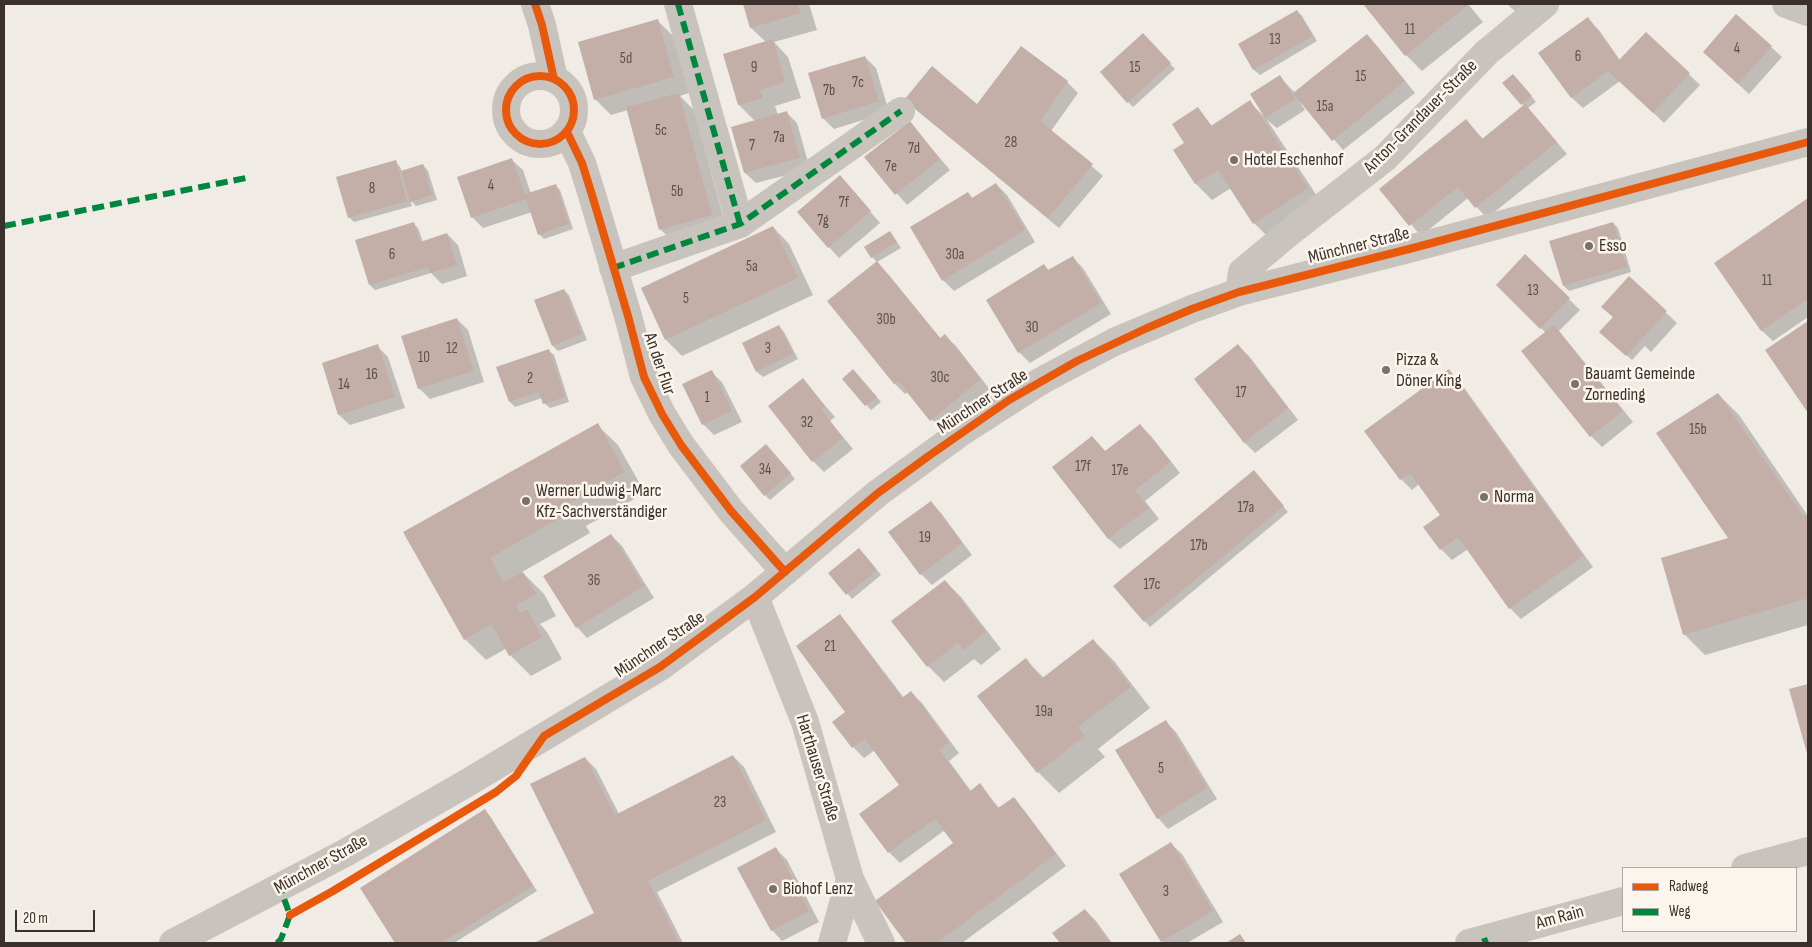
<!DOCTYPE html>
<html>
<head>
<meta charset="utf-8">
<style>
  body { margin:0 }
  #map { position:relative; width:1812px; height:947px; overflow:hidden; background:#f0ebe5; font-family:"Sofia Sans Condensed",sans-serif }
  canvas { display:block }
  .frame { position:absolute; inset:0; border:5px solid #3b302b; pointer-events:none }
  .legend { position:absolute; left:1622px; top:867px; width:175px; height:65px; box-sizing:border-box; background:#fbf5ee; border:1px solid #aea6a0; margin:0; padding:6px 9px; list-style:none; font-size:15px; color:#3b302b }
  .legend li { display:flex; align-items:center; gap:10px; height:25px }
  .legend b { width:25px; border:1px solid #aea6a0 }
  .scale { position:absolute; left:15px; top:910px; width:80px; height:22px; box-sizing:border-box; border:2px solid #3b302b; border-top:0; padding-left:6px; font-size:15px; line-height:18px; white-space:nowrap; color:#3b302b; -webkit-text-stroke:4px #fbf5ee; paint-order:stroke }
</style>
</head>
<body>
<div id="map">
<canvas width="1812" height="947"></canvas>
<div class="frame"></div>
<ul class="legend">
<li><b style="height:6px;background:#e8590c"></b>Radweg</li>
<li><b style="height:6px;background:#00873e"></b>Weg</li>
</ul>
<div class="scale">20 m</div>
</div>
<script>
const ctx = document.querySelector('canvas').getContext('2d');
ctx.lineJoin = 'round';
function fill(path, color) { ctx.fillStyle = color; ctx.fill(path, 'evenodd'); }
const poly = rows => new Path2D(rows.map(r => 'M' + r).join(''));
function stroke(path, color, width, dash) { ctx.strokeStyle = color; ctx.lineWidth = width; ctx.lineCap = dash ? 'butt' : 'round'; ctx.setLineDash(dash || []); ctx.stroke(path); }
function drawText(font, color, halo, rows, align = 'center') {
  ctx.font = font + ' "Sofia Sans Condensed",sans-serif'; ctx.lineWidth = 5; ctx.setLineDash([]); ctx.textBaseline = 'middle'; ctx.strokeStyle = halo; ctx.fillStyle = color; for (const [text, x, y, turn = 0] of rows) {
    ctx.save(); ctx.translate(x, y); ctx.rotate((+turn || 0) * Math.PI / 180); ctx.textAlign = isNaN(turn) ? turn : align; if (halo) ctx.strokeText(text, 0, 0); ctx.fillText(text, 0, 0); ctx.restore();
  }
}
fill(poly([
  [745,4,809,4,817,30,774,42,788,57,801,98,775,106,778,115,786,112,797,123,810,169,756,183,745,173,755,121,739,105,724,55,766,42,751,28],
  [1365,4,1468,4,1483,22,1422,71,1406,55],
  [1507,4,1537,4,1519,15],
  [1297,11,1302,16,1317,41,1260,75,1254,70,1240,45],
  [1588,19,1599,30,1620,60,1646,33,1700,85,1664,123,1620,81,1583,108,1572,98,1540,54],
  [658,21,674,37,689,93,680,96,694,110,727,231,677,245,660,229,628,110,611,115,595,99],
  [1367,35,1377,46,1415,93,1343,150,1301,101,1300,102,1305,110,1277,128,1267,120,1323,205,1270,239,1254,223,1231,188,1212,200,1196,184,1175,151,1186,143,1198,108,1212,126,1249,102,1264,116,1280,77,1295,93],
  [1148,40,1175,69,1133,107,1128,102],
  [1771,47,1782,57,1749,94,1715,63],
  [865,57,876,68,889,112,834,129,823,118],
  [1518,80,1536,102,1528,108,1567,154,1487,218,1468,198,1421,236,1381,189,1466,120,1483,139,1524,106,1504,83],
  [1067,82,1078,93,1051,131,1103,176,1059,228,917,110,978,105],
  [910,123,950,170,907,205,866,158],
  [512,160,523,170,531,194,555,185,560,190,573,229,544,239,539,234,532,212,483,228,472,217],
  [395,161,400,167,402,172,423,165,428,171,437,200,416,206,410,200,412,206,354,222,349,217],
  [996,184,1007,195,1035,242,954,291,943,280,968,193,973,199],
  [850,188,880,223,839,258,829,247],
  [1808,199,1808,317,1773,341,1762,331,1715,263],
  [413,223,418,228,423,242,447,234,458,245,467,276,442,284,431,273,375,290,370,285,357,240],
  [1613,223,1618,228,1631,272,1569,291,1564,286],
  [773,227,789,244,813,295,682,356,666,340,642,288],
  [890,232,901,248,877,262,872,257],
  [1525,256,1580,310,1559,331,1633,422,1602,447,1591,436,1523,351,1546,333,1497,285],
  [1072,257,1083,268,1111,314,1030,363,1019,352,1044,266,1049,271],
  [877,263,888,274,941,339,945,336,956,346,991,391,942,431,908,392,905,394,895,384,829,302],
  [1629,278,1677,323,1651,352,1645,346,1632,360,1606,337,1614,318,1603,307],
  [564,290,569,295,587,340,558,351,553,346,536,301],
  [457,319,468,330,484,382,430,399,419,388],
  [1808,322,1808,411,1767,350],
  [779,326,784,332,798,359,763,377,757,372,743,344],
  [377,346,388,357,405,408,350,425,339,415,323,363],
  [1238,346,1249,356,1298,420,1255,453,1244,442],
  [548,350,554,355,569,402,550,408,544,403,542,398,515,407,510,402],
  [1449,371,1460,382,1593,567,1521,619,1510,608,1468,549,1452,560,1441,549,1425,527,1442,515,1419,484,1412,490,1401,479],
  [711,372,722,382,742,422,714,435,703,424,684,385],
  [858,376,881,402,871,410,844,379],
  [803,380,835,417,830,421,853,449,824,472,813,461,770,407],
  [1718,394,1739,415,1808,516,1808,625,1705,655,1684,634,1730,539],
  [597,425,618,445,645,493,586,526,590,533,522,572,544,594,556,616,540,624,547,632,562,659,531,676,510,655,507,648,486,660,465,639,405,532],
  [1140,425,1151,436,1180,473,1145,501,1159,519,1120,549,1109,539,1053,468,1092,437,1106,452],
  [771,451,795,479,770,500,765,495],
  [1259,477,1288,512,1150,627,1115,586],
  [931,502,941,513,972,555,932,585,921,574],
  [611,535,622,546,654,598,587,638,577,627],
  [864,554,881,575,852,599,830,573],
  [945,581,961,597,1001,649,981,665,974,659,944,682,928,666],
  [840,616,850,627,904,698,911,692,922,703,959,753,949,761,971,791,979,785,1000,809,1014,799,1024,810,1066,866,962,943,908,943,877,902,955,843,945,830,900,863,889,852,901,785,875,750,864,758,853,747,834,722,847,712],
  [1093,640,1114,661,1150,708,1098,749,1105,757,1059,793,1038,772,1026,660,1044,678],
  [1808,685,1808,754,1791,690],
  [1165,721,1176,732,1217,799,1168,829,1158,818],
  [733,756,744,767,776,832,657,892,683,943,537,943,596,913,585,758,596,769,619,814],
  [485,811,490,816,537,891,454,943,396,943,361,888],
  [1171,844,1182,854,1223,922,1187,943,1164,943,1162,941],
  [776,849,787,860,819,922,782,941,772,930],
  [1085,910,1096,921,1112,943,1061,943,1054,933]
]), '#0003');
fill(poly([
  [743,4,798,4,801,13,750,28],
  [1363,4,1466,4,1468,5,1405,56],
  [1297,10,1313,36,1253,70,1238,44],
  [1736,14,1772,46,1738,84,1703,52],
  [1588,17,1619,60,1646,32,1690,73,1653,113,1608,71,1571,98,1538,53],
  [658,19,674,77,594,100,578,42],
  [1143,33,1171,63,1127,103,1100,72],
  [1367,34,1405,81,1332,141,1293,93],
  [773,39,785,82,760,90,763,98,738,105,723,54],
  [1021,46,1068,81,1040,121,1093,164,1048,218,904,100,932,66,977,104],
  [865,56,879,101,822,119,808,73],
  [1513,74,1532,96,1521,105,1502,83],
  [1280,75,1295,99,1265,118,1250,94],
  [679,93,712,215,659,230,626,107],
  [1250,100,1308,188,1253,224,1218,170,1195,184,1173,150,1184,143,1172,124,1198,107,1211,126],
  [1525,104,1557,142,1475,208,1458,187,1409,226,1379,189,1466,119,1482,139],
  [787,111,800,158,744,173,731,127],
  [910,121,940,159,895,195,864,157],
  [512,158,525,194,556,184,569,224,538,235,526,199,471,218,457,177],
  [396,160,407,201,348,218,336,177],
  [423,164,432,195,410,202,401,171],
  [840,175,871,211,828,248,797,212],
  [996,183,1025,230,942,281,910,227,968,192,972,198],
  [1808,198,1808,299,1761,331,1714,263],
  [414,222,420,242,447,233,457,265,430,273,428,267,369,285,355,240],
  [1613,222,1627,267,1563,286,1549,241],
  [773,226,798,278,665,340,641,288],
  [890,231,897,242,871,258,864,247],
  [1525,254,1570,298,1540,329,1496,285],
  [1073,256,1101,303,1018,353,986,300,1044,264,1048,270],
  [877,261,940,338,945,334,981,379,930,421,898,381,894,384,827,301],
  [1629,276,1667,311,1626,356,1599,332,1613,317,1601,307],
  [564,289,582,334,552,346,534,300],
  [457,318,474,371,418,389,401,336],
  [1808,321,1808,413,1765,350],
  [779,325,793,354,756,372,742,343],
  [1554,325,1623,411,1590,437,1521,351],
  [378,344,395,397,338,415,322,363],
  [1238,344,1288,408,1244,443,1194,379],
  [549,349,565,397,543,404,539,392,509,402,496,367],
  [853,369,877,397,865,406,842,379],
  [1449,369,1583,556,1509,609,1458,537,1440,550,1423,527,1440,515,1410,473,1400,480,1364,431],
  [712,370,732,411,702,425,682,384],
  [803,378,825,406,821,409,843,438,812,462,768,406],
  [1718,393,1803,516,1808,515,1808,598,1683,635,1661,558,1728,538,1656,433],
  [598,423,625,472,566,505,570,512,490,558,503,582,523,572,536,594,516,605,520,613,527,609,542,637,509,656,492,624,464,640,403,532],
  [1140,424,1171,462,1135,490,1149,508,1108,539,1052,467,1092,436,1105,451],
  [766,444,791,473,764,496,740,466],
  [1254,470,1284,506,1144,622,1113,586],
  [931,501,962,543,920,575,888,532],
  [611,534,644,586,576,628,543,576],
  [859,548,877,570,846,595,828,573],
  [945,580,986,632,963,650,958,643,927,667,891,621],
  [840,614,902,698,911,691,949,742,939,750,970,791,980,783,998,808,1014,797,1056,854,937,943,906,943,875,901,953,843,935,819,888,853,859,814,899,785,865,739,852,748,832,722,845,712,796,646],
  [1093,639,1131,687,1078,727,1085,736,1037,773,977,696,1026,658,1041,679],
  [1808,684,1808,757,1789,689],
  [1166,720,1207,788,1157,819,1115,750],
  [733,755,766,820,648,881,679,943,534,943,594,913,530,784,585,757,615,815],
  [485,809,533,886,441,943,395,943,360,888],
  [1171,842,1213,911,1161,942,1119,874],
  [776,847,809,911,771,931,737,868],
  [1085,909,1110,943,1060,943,1052,933],
  [1240,934,1246,943,1226,943]
]), '#c3afa7');
stroke(poly([
  [535,4,542,25,554,79],
  [678,4,740,224],
  [1786,4,1808,12],
  '506 110a34 34 0 1 1 68 0a34 34 0 1 1-68 0Z',
  [567,132,582,163,592,195,628,316,644,377,662,414,681,445,731,511,785,572],
  [613,268,740,224,901,111],
  [1239,292,1242,272,1290,232,1385,158,1486,53,1545,4],
  [755,597,805,722,850,879,881,943],
  [1745,868,1808,851],
  [173,943,345,853,467,783,660,667,755,597,878,493,963,431,1041,381,1114,342,1192,309,1239,292,1413,248,1808,142],
  [832,943,850,879],
  [1469,943,1623,901]
]), '#c9c3be', 28);
stroke(poly([
  [678,4,740,224],
  [4,226,246,178],
  [613,268,740,224,901,111],
  [1484,938,1486,943],
  [277,943,281,939,290,915,280,888]
]), '#00873e', 6, [12, 6]);
stroke(poly([
  [535,4,542,25,554,79],
  '506 110a34 34 0 1 1 68 0a34 34 0 1 1-68 0Z',
  [567,132,582,163,592,195,628,316,644,377,662,414,681,445,731,511,785,572],
  [290,915,333,891,496,792,516,776,544,736,660,667,755,597,878,493,930,455,1009,400,1077,361,1147,328,1192,309,1239,292,1413,248,1808,142]
]), '#e8590c', 8);
for (const [x, y, r, color] of [
  [1234,160,5,"#7a716c"],
  [1589,246,5,"#7a716c"],
  [1386,370,5,"#7a716c"],
  [1575,384,5,"#7a716c"],
  [1484,497,5,"#7a716c"],
  [526,501,5,"#7a716c"],
  [773,889,5,"#7a716c"]
]) { const dot = new Path2D(); dot.arc(x, y, r, 0, 2 * Math.PI); ctx.fillStyle = color; ctx.fill(dot); stroke(dot, '#fbf5ee', 2); }
drawText('15px', '#5d504a', null, [
  ["11",1410,30],
  ["13",1275,40],
  ["4",1737,49],
  ["6",1578,57],
  ["5d",626,59],
  ["9",754,68],
  ["15",1135,68],
  ["15",1361,77],
  ["7c",858,83],
  ["7b",829,91],
  ["15a",1325,107],
  ["5c",661,131],
  ["7a",779,138],
  ["28",1011,143],
  ["7",752,146],
  ["7d",914,149],
  ["7e",891,167],
  ["4",491,186],
  ["8",372,189],
  ["5b",677,192],
  ["7f",844,203],
  ["7g",823,221],
  ["6",392,255],
  ["30a",955,255],
  ["5a",752,267],
  ["11",1767,281],
  ["13",1533,291],
  ["5",686,299],
  ["30b",886,320],
  ["30",1032,328],
  ["12",452,349],
  ["3",768,349],
  ["10",424,358],
  ["16",372,375],
  ["30c",940,378],
  ["2",530,379],
  ["14",344,385],
  ["17",1241,393],
  ["1",707,398],
  ["32",807,423],
  ["15b",1698,430],
  ["17f",1083,467],
  ["34",765,470],
  ["17e",1120,471],
  ["17a",1246,508],
  ["19",925,538],
  ["17b",1199,546],
  ["36",594,581],
  ["17c",1152,585],
  ["21",830,647],
  ["19a",1044,712],
  ["5",1161,769],
  ["23",720,803],
  ["3",1166,892]
]);
drawText('18px', '#3b302b', '#fbf5ee', [
  ["Anton-Grandauer-Straße",1421,117,-45],
  ["Münchner Straße",1359,246,-14],
  ["An der Flur",659,364,71],
  ["Münchner Straße",983,402,-33],
  ["Münchner Straße",660,645,-34],
  ["Harthauser Straße",817,768,73],
  ["Münchner Straße",321,865,-29],
  ["Am Rain",1560,918,-15]
]);
drawText('18px', '#3b302b', '#fbf5ee', [
  ["Hotel Eschenhof",1244,160],
  ["Esso",1599,246],
  ["Pizza &",1396,360],
  ["Döner King",1396,381],
  ["Bauamt Gemeinde",1585,374],
  ["Zorneding",1585,395],
  ["Werner Ludwig-Marc",536,491],
  ["Kfz-Sachverständiger",536,512],
  ["Norma",1494,497],
  ["Biohof Lenz",783,889]
], 'left');
</script>
</body>
</html>
